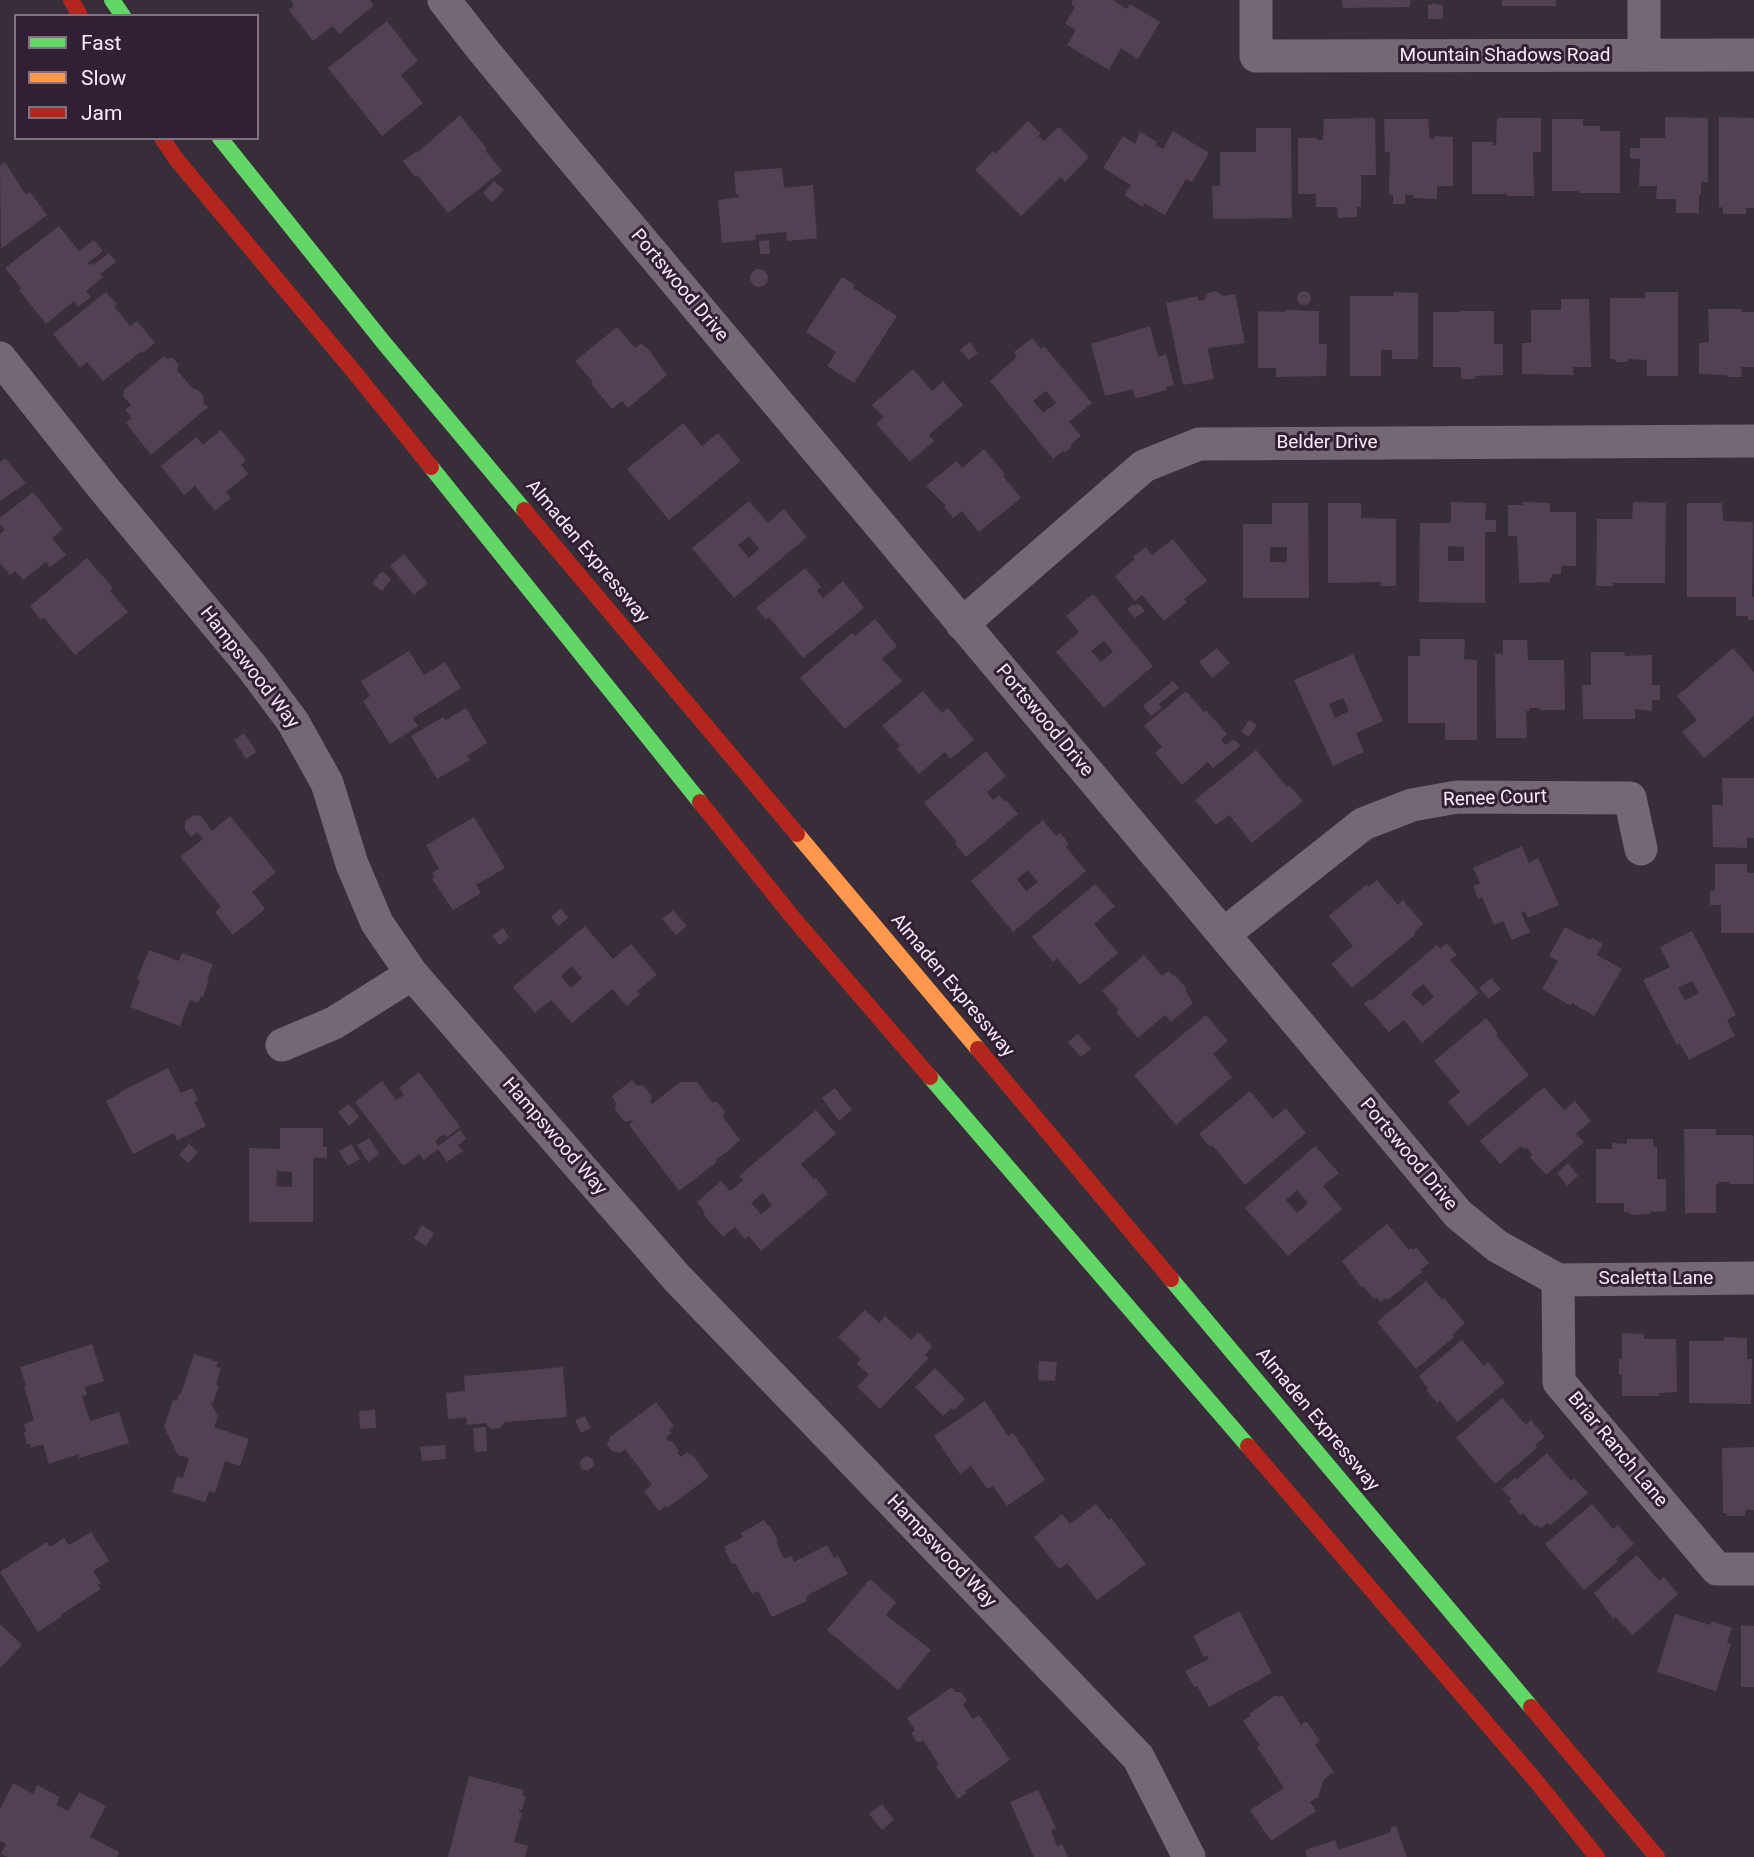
<!DOCTYPE html>
<html>
<head>
<meta charset="utf-8">
<style>
  body { margin:0 }
  #map { position:relative; width:1754px; height:1857px; overflow:hidden; background:#382e39; font-family:Roboto,sans-serif }
  canvas { display:block }
  .legend { position:absolute; left:14px; top:14px; width:245px; height:126px; box-sizing:border-box; background:#311f33; border:2px solid #817182; margin:0; padding:9px 12px; list-style:none; font-size:21px; color:#f8ecf9 }
  .legend li { display:flex; align-items:center; gap:14px; height:35px }
  .legend b { width:35px; border:2px solid #817182 }
</style>
</head>
<body>
<div id="map">
<canvas width="1754" height="1857"></canvas>
<ul class="legend">
<li><b style="height:9px;background:#63d668"></b>Fast</li>
<li><b style="height:9px;background:#ff974d"></b>Slow</li>
<li><b style="height:9px;background:#b3261e"></b>Jam</li>
</ul>
</div>
<script>
const ctx = document.querySelector('canvas').getContext('2d');
ctx.lineJoin = 'round';
function fill(path, color) { ctx.fillStyle = color; ctx.fill(path, 'evenodd'); }
const poly = rows => new Path2D(rows.map(r => 'M' + r).join(''));
function stroke(path, color, width, dash) { ctx.strokeStyle = color; ctx.lineWidth = width; ctx.lineCap = dash ? 'butt' : 'round'; ctx.setLineDash(dash || []); ctx.stroke(path); }
function drawText(font, color, halo, rows, align = 'center') {
  ctx.font = font + ' Roboto,sans-serif'; ctx.lineWidth = 6; ctx.setLineDash([]); ctx.textBaseline = 'middle'; ctx.strokeStyle = halo; ctx.fillStyle = color; for (const [text, x, y, turn = 0] of rows) {
    ctx.save(); ctx.translate(x, y); ctx.rotate((+turn || 0) * Math.PI / 180); ctx.textAlign = isNaN(turn) ? turn : align; if (halo) ctx.strokeText(text, 0, 0); ctx.fillText(text, 0, 0); ctx.restore();
  }
}
fill(poly([
  [290,0,370,0,374,5,339,34,333,26,313,41,289,10,294,5],
  [1073,0,1113,0,1127,9,1130,4,1160,22,1138,59,1121,48,1109,70,1067,45,1076,30,1065,24,1075,7,1071,4],
  [1342,0,1410,0,1410,7,1343,8],
  [1502,0,1556,0,1556,6,1502,6],
  [1432,3,1443,5,1443,19,1428,19,1428,4,1432,5],
  [387,21,418,61,401,75,423,103,382,136,328,68],
  [460,115,487,149,485,150,502,171,448,213,417,175,415,177,403,161,416,152,417,153],
  [1665,117,1708,118,1708,182,1701,182,1701,195,1699,195,1699,213,1676,213,1676,199,1656,199,1657,186,1639,186,1640,159,1630,158,1630,148,1640,148,1640,138,1665,138],
  [1719,117,1754,118,1754,208,1746,208,1746,214,1723,214,1723,207,1719,208],
  [1375,118,1376,175,1361,175,1361,207,1357,207,1357,217,1338,218,1337,207,1316,207,1316,194,1298,194,1298,138,1317,138,1317,140,1323,140,1324,119],
  [1497,118,1541,118,1541,152,1533,152,1534,196,1507,196,1507,194,1472,194,1472,142,1493,142,1493,146,1496,145],
  [1384,119,1428,119,1430,139,1434,139,1434,136,1453,137,1453,186,1437,186,1437,199,1414,198,1413,195,1405,195,1405,204,1393,204,1393,195,1389,195,1390,152,1385,152],
  [1552,119,1583,119,1583,126,1600,126,1600,131,1620,131,1620,193,1579,193,1578,191,1552,191],
  [1028,121,1041,134,1038,136,1044,141,1059,127,1089,157,1065,182,1061,177,1021,216,975,170,993,151,995,154],
  [1256,128,1291,128,1292,218,1213,219,1212,186,1220,186,1220,152,1256,152],
  [1173,131,1209,153,1192,182,1186,179,1165,215,1144,203,1143,207,1124,195,1131,185,1103,168,1123,136,1135,144,1140,132,1157,142,1155,145,1163,149],
  [5,162,26,195,30,192,47,215,1,249,0,166],
  [782,168,784,188,813,185,817,238,787,241,786,232,755,235,756,240,722,243,718,200,739,197,738,194,736,194,734,172],
  [494,181,504,190,492,202,483,193],
  [59,226,79,251,94,240,103,251,88,263,90,265,92,263,93,265,109,253,116,262,100,274,103,277,86,291,91,297,78,307,74,301,46,324,19,290,21,288,5,268],
  [769,240,770,254,760,254,759,241],
  '750 278a9 9 0 1 1 18 0a9 9 0 1 1-18 0Z',
  [842,277,855,285,853,288,897,316,854,383,827,366,836,352,806,332],
  [1216,291,1223,296,1235,294,1245,343,1209,348,1208,350,1214,379,1183,385,1166,303,1198,296,1198,301,1204,300,1208,293],
  '1297 298a7 7 0 1 1 14 0a7 7 0 1 1-14 0Z',
  [106,292,117,304,114,306,130,326,137,321,155,343,143,353,142,351,103,381,87,362,80,368,53,334],
  [1394,292,1418,293,1418,359,1392,359,1392,350,1381,350,1381,376,1350,376,1350,296,1393,296],
  [1645,292,1678,292,1678,376,1647,376,1647,360,1629,359,1627,362,1616,362,1614,359,1610,359,1610,298,1645,298],
  [1561,299,1589,299,1591,367,1573,367,1574,375,1522,374,1522,343,1531,343,1531,310,1561,310],
  [1708,309,1741,309,1741,312,1754,312,1754,367,1741,367,1742,377,1727,377,1727,375,1699,374,1699,343,1709,342],
  [1285,310,1319,311,1319,344,1327,344,1326,376,1276,377,1276,368,1258,368,1258,311,1285,312],
  [1461,311,1494,311,1494,344,1503,344,1503,375,1475,376,1476,379,1461,379,1461,367,1433,367,1433,312,1461,312],
  [1150,326,1158,357,1166,354,1174,385,1166,387,1166,390,1142,397,1135,398,1133,389,1105,396,1091,344],
  [617,327,635,348,642,343,646,348,647,347,667,375,628,408,622,401,612,409,591,384,593,382,575,361],
  [1032,338,1041,349,1044,346,1092,403,1069,422,1081,436,1071,444,1072,446,1065,453,1063,451,1053,459,990,381,1017,357,1014,352],
  [1046,391,1056,403,1043,413,1033,401],
  [970,342,978,353,969,360,960,350],
  [164,356,166,359,173,358,179,365,177,370,192,388,198,390,204,396,203,403,208,407,151,455,126,423,132,418,125,410,131,405,123,396,124,390],
  [913,369,932,391,943,381,963,405,929,435,934,441,910,462,876,424,884,417,872,405],
  [683,423,702,446,718,433,741,461,669,520,627,469],
  [221,430,246,460,241,465,248,474,226,492,231,498,215,511,195,486,184,495,161,466,196,437,203,445],
  [984,449,1005,474,1003,476,1021,498,979,532,962,511,953,518,944,507,946,506,926,486,956,461,962,468],
  [5,458,26,483,0,501,0,462],
  [33,492,63,529,52,538,66,555,50,567,46,562,23,580,15,571,10,575,0,563,0,534,5,530,0,524,0,518],
  [749,501,768,523,784,509,807,537,734,598,692,548],
  [749,536,759,549,749,558,738,545],
  [1451,502,1486,503,1485,520,1496,520,1496,532,1485,532,1485,603,1419,602,1420,523,1451,523],
  [1448,546,1464,547,1464,561,1448,561],
  [1523,502,1550,503,1550,512,1576,512,1576,566,1561,566,1561,574,1553,574,1549,582,1519,583,1517,536,1508,536,1508,505,1523,505],
  [1633,502,1666,503,1665,583,1613,583,1613,586,1596,586,1597,519,1632,519],
  [1272,503,1308,503,1309,598,1243,598,1243,524,1272,524],
  [1270,547,1287,547,1287,562,1270,562],
  [1328,503,1361,503,1361,518,1396,519,1396,586,1380,586,1381,582,1328,583],
  [1687,503,1722,503,1723,521,1753,522,1752,597,1754,597,1754,620,1748,620,1748,616,1736,616,1736,597,1687,597],
  [1173,539,1207,581,1184,599,1187,602,1164,621,1142,595,1135,601,1115,576,1135,559,1133,557,1146,547,1152,555],
  [404,554,428,583,414,595,390,566],
  [87,558,113,588,110,591,128,612,75,655,44,618,41,620,30,606],
  [805,568,821,587,817,590,823,598,843,581,864,608,803,658,769,617,766,620,756,608],
  [382,571,391,579,382,591,372,583],
  [1093,594,1153,666,1104,708,1056,652,1079,632,1066,616],
  [1104,641,1113,652,1101,662,1091,651],
  [1138,603,1145,611,1135,618,1127,609,1133,604,1135,606],
  [875,619,897,646,882,659,902,681,845,729,800,678,852,633,855,636],
  [1420,639,1465,639,1464,659,1477,660,1477,740,1445,740,1445,723,1408,723,1408,656,1420,656],
  [1503,640,1527,640,1528,660,1564,660,1565,710,1540,710,1541,708,1530,708,1529,711,1526,711,1527,738,1496,738,1495,654,1503,654],
  [1217,648,1230,663,1212,678,1199,662],
  [1733,648,1754,672,1754,716,1704,758,1682,732,1697,720,1677,696],
  [409,651,424,675,445,662,461,688,413,718,418,726,390,744,363,701,370,696,361,681],
  [1591,652,1624,652,1625,656,1652,655,1652,685,1660,685,1660,700,1652,700,1652,711,1635,709,1635,719,1583,719,1582,685,1591,685],
  [1353,654,1383,721,1356,733,1364,752,1333,766,1294,680],
  [1343,698,1349,711,1335,718,1329,704],
  [1173,681,1179,688,1159,704,1162,708,1151,716,1143,706],
  [923,691,942,713,948,708,974,740,950,759,945,752,919,774,897,749,900,746,882,726],
  [1186,691,1204,712,1206,710,1227,734,1221,740,1226,745,1234,739,1240,746,1213,768,1208,762,1182,785,1155,753,1162,747,1144,726],
  [466,708,487,743,467,756,470,760,437,779,411,736,443,717,446,720],
  [1249,720,1257,725,1249,737,1241,732],
  [244,733,257,752,246,759,234,740],
  [1256,750,1287,787,1289,785,1303,801,1252,843,1229,815,1216,825,1195,800],
  [986,751,1006,776,987,792,993,800,999,795,1004,801,1006,800,1018,814,966,857,955,844,957,842,924,803],
  [1722,778,1754,778,1754,838,1747,838,1747,848,1713,847,1712,805,1723,805],
  [194,815,201,816,212,831,230,816,276,872,252,892,265,909,233,935,215,912,221,907,180,857,203,839,197,832,191,837,185,829,185,821],
  [474,817,505,868,476,885,481,893,453,910,432,879,435,877,432,873,439,869,426,845],
  [1043,820,1056,836,1060,833,1069,844,1066,847,1086,871,1013,932,971,881],
  [1028,870,1038,882,1026,891,1017,879],
  [1522,846,1529,863,1538,858,1559,905,1528,918,1525,911,1521,913,1530,932,1512,940,1503,921,1494,925,1482,897,1478,899,1473,886,1480,883,1473,868],
  [1715,864,1747,864,1747,873,1754,873,1754,933,1721,933,1721,905,1710,905,1710,891,1715,891],
  [1377,880,1398,905,1403,900,1423,924,1414,932,1416,934,1352,988,1331,964,1353,946,1329,916,1367,884,1369,887],
  [1095,884,1115,906,1094,924,1118,953,1080,985,1057,958,1053,962,1032,937],
  [561,908,568,918,558,926,551,917],
  [673,910,687,926,676,935,662,919],
  [585,926,613,959,631,944,657,975,637,991,640,994,627,1006,612,989,572,1023,551,1000,535,1013,513,987],
  [572,966,582,978,571,988,561,976],
  [1565,927,1590,940,1592,938,1603,944,1597,955,1622,969,1594,1016,1572,1003,1571,1006,1542,989,1558,961,1549,956],
  [503,928,509,937,500,945,492,936],
  [1692,931,1736,1015,1727,1020,1735,1036,1689,1060,1680,1044,1677,1045,1643,980,1670,967,1660,947],
  [1692,981,1699,993,1685,1000,1678,988],
  [1447,943,1457,955,1450,960,1479,993,1422,1043,1404,1020,1389,1032,1364,1004,1369,999,1371,1001,1437,945,1440,949],
  [1423,984,1434,997,1423,1006,1411,994],
  [149,950,179,961,182,953,213,964,207,979,209,980,203,997,201,996,198,1003,190,1000,180,1026,130,1007,140,980,137,979],
  [1144,955,1162,976,1169,971,1173,976,1175,975,1186,988,1185,990,1193,1003,1171,1022,1165,1015,1138,1038,1116,1012,1119,1010,1102,991],
  [1491,978,1501,989,1489,999,1479,988],
  [1206,1015,1228,1041,1213,1054,1232,1077,1176,1125,1134,1075],
  [1486,1018,1498,1033,1496,1035,1529,1075,1468,1126,1448,1102,1460,1092,1434,1061],
  [1078,1034,1091,1049,1081,1057,1068,1042],
  [168,1068,181,1093,192,1088,198,1100,194,1102,206,1126,177,1141,174,1133,133,1154,106,1101,121,1093,120,1092],
  [419,1072,460,1127,447,1137,444,1134,435,1141,438,1146,460,1130,466,1139,458,1145,463,1151,447,1162,438,1149,424,1160,419,1154,403,1166,355,1102,382,1081,396,1100,404,1095,399,1088],
  [632,1080,637,1086,643,1085,652,1096,650,1102,652,1104,680,1082,697,1082,712,1102,717,1102,725,1112,723,1117,740,1140,728,1151,715,1160,717,1162,679,1191,629,1125,633,1121,632,1119,629,1121,624,1121,615,1109,616,1103,612,1096],
  [1544,1087,1564,1110,1575,1101,1591,1121,1576,1134,1584,1142,1546,1175,1530,1157,1532,1155,1526,1147,1524,1149,1521,1146,1500,1164,1480,1141],
  [835,1088,852,1110,839,1121,822,1098],
  [1250,1091,1273,1119,1286,1108,1306,1133,1245,1185,1212,1145,1210,1147,1199,1134],
  [349,1104,359,1117,349,1126,338,1112],
  [816,1110,836,1134,801,1164,814,1180,816,1178,828,1194,761,1251,749,1236,745,1239,735,1227,723,1237,703,1214,705,1212,697,1202,721,1181,730,1191,743,1180,739,1176],
  [763,1193,772,1206,761,1214,751,1203],
  [280,1128,323,1128,323,1147,327,1147,327,1158,313,1158,313,1222,249,1222,249,1148,280,1149],
  [277,1171,292,1172,292,1187,276,1186],
  [1684,1129,1716,1129,1716,1135,1753,1135,1753,1184,1729,1184,1729,1182,1718,1182,1719,1184,1716,1184,1716,1213,1685,1213],
  [369,1138,379,1154,368,1162,357,1145],
  [1627,1139,1653,1139,1653,1147,1657,1147,1657,1179,1666,1179,1666,1211,1650,1212,1650,1214,1631,1215,1631,1213,1624,1212,1624,1203,1596,1203,1596,1149,1612,1149,1612,1143,1627,1144],
  [189,1144,198,1152,188,1163,179,1155],
  [351,1144,360,1159,348,1166,339,1151],
  [1315,1146,1339,1173,1323,1186,1342,1209,1288,1256,1245,1208],
  [1297,1190,1308,1203,1297,1213,1286,1200],
  [1568,1163,1578,1176,1567,1186,1557,1173],
  [1387,1224,1409,1250,1411,1248,1413,1250,1416,1247,1429,1263,1420,1270,1422,1272,1388,1300,1386,1298,1381,1302,1376,1297,1374,1299,1363,1286,1362,1288,1342,1261],
  [422,1225,434,1233,426,1246,414,1238],
  [1426,1281,1442,1300,1444,1298,1465,1323,1452,1335,1454,1337,1416,1369,1377,1322],
  [865,1310,879,1323,885,1316,911,1340,918,1332,932,1346,925,1355,929,1358,880,1409,857,1387,869,1374,857,1364,861,1359,838,1337],
  [1622,1333,1644,1334,1644,1339,1676,1339,1677,1392,1659,1393,1659,1396,1622,1396,1622,1375,1619,1375,1619,1359,1622,1359],
  [1724,1337,1747,1338,1747,1359,1752,1359,1751,1404,1689,1403,1689,1341,1724,1341],
  [1462,1340,1484,1366,1488,1362,1505,1383,1457,1422,1440,1401,1437,1403,1426,1390,1428,1388,1419,1376],
  [92,1344,104,1381,85,1387,87,1395,82,1396,90,1421,119,1412,129,1443,79,1458,79,1454,49,1464,43,1444,31,1448,30,1444,27,1444,24,1433,26,1432,24,1424,34,1420,24,1386,26,1386,20,1367],
  [194,1354,218,1362,216,1367,221,1368,216,1385,219,1386,213,1403,210,1402,218,1416,214,1427,249,1439,240,1466,225,1461,215,1493,209,1491,205,1502,172,1492,177,1476,183,1478,189,1458,178,1455,164,1427,173,1400,177,1401,179,1394,181,1394],
  [1039,1361,1057,1362,1055,1381,1038,1380],
  [563,1367,567,1417,505,1422,500,1428,491,1429,485,1423,467,1425,466,1417,448,1419,446,1393,465,1391,464,1376],
  [935,1368,965,1399,954,1410,952,1408,943,1416,915,1387],
  [1502,1398,1526,1425,1531,1420,1545,1437,1535,1445,1537,1448,1495,1484,1456,1438],
  [985,1401,1008,1436,1013,1433,1045,1480,1007,1506,993,1486,987,1489,971,1466,960,1474,934,1436],
  [656,1402,674,1426,669,1430,671,1433,666,1438,670,1442,672,1441,679,1451,677,1452,681,1457,687,1452,690,1455,692,1454,709,1477,667,1508,665,1506,659,1511,644,1491,652,1485,625,1449,620,1453,612,1451,607,1445,610,1437],
  [375,1410,376,1428,360,1429,359,1411],
  [585,1416,591,1428,581,1433,575,1420],
  [486,1427,487,1451,475,1452,473,1428],
  [445,1445,446,1459,422,1461,420,1447],
  [1754,1447,1754,1510,1745,1510,1745,1516,1727,1516,1727,1513,1723,1513,1722,1448],
  [1547,1453,1571,1481,1574,1478,1588,1493,1550,1526,1548,1523,1541,1528,1537,1525,1535,1527,1523,1513,1520,1515,1509,1501,1511,1499,1502,1489,1516,1477,1517,1479],
  [586,1456,593,1459,594,1466,587,1471,581,1468,580,1461],
  [1096,1504,1109,1520,1111,1518,1146,1564,1097,1600,1067,1563,1059,1569,1034,1537,1062,1514,1070,1524],
  [1592,1504,1613,1529,1618,1525,1634,1544,1616,1559,1618,1561,1584,1590,1545,1544],
  [764,1520,768,1526,769,1525,778,1541,776,1541,779,1547,778,1547,784,1559,791,1556,794,1562,827,1545,834,1558,838,1556,848,1574,810,1594,806,1598,807,1601,772,1617,758,1591,752,1594,735,1563,732,1564,725,1550,726,1549,724,1547,743,1537,741,1533],
  [91,1532,109,1561,93,1571,101,1583,98,1585,101,1589,60,1615,61,1617,38,1632,0,1572,47,1542,50,1547,64,1538,69,1545],
  [1637,1555,1659,1581,1664,1577,1678,1594,1633,1635,1615,1617,1613,1619,1594,1593],
  [870,1579,896,1602,886,1615,931,1650,898,1690,827,1630],
  [1239,1611,1272,1673,1209,1707,1197,1686,1194,1687,1185,1671,1209,1659,1207,1655,1204,1657,1193,1636],
  [1675,1614,1710,1625,1712,1621,1732,1628,1727,1643,1731,1644,1716,1691,1657,1672],
  [0,1624,22,1645,0,1668],
  [1741,1625,1754,1626,1754,1687,1741,1687],
  [952,1687,955,1692,961,1692,967,1700,963,1705,973,1719,979,1715,1010,1760,965,1791,967,1793,958,1799,936,1766,939,1765,923,1740,918,1743,911,1733,915,1730,907,1718],
  [1276,1695,1278,1697,1282,1695,1301,1725,1306,1721,1320,1741,1315,1745,1334,1772,1324,1779,1318,1797,1310,1802,1316,1811,1271,1841,1250,1810,1284,1788,1257,1747,1260,1745,1243,1721,1251,1716,1249,1714],
  [469,1776,524,1790,522,1795,526,1796,522,1810,519,1809,519,1812,522,1813,514,1842,528,1846,525,1857,448,1857],
  [13,1783,33,1794,37,1785,60,1797,56,1805,68,1811,79,1792,106,1806,90,1837,119,1852,117,1857,8,1857,1,1854,6,1844,0,1841,0,1809],
  [1038,1790,1056,1828,1051,1831,1057,1846,1062,1844,1068,1857,1034,1857,1010,1802],
  [882,1804,894,1820,882,1830,869,1814],
  [1396,1826,1407,1857,1307,1857,1305,1850,1335,1840,1338,1850,1391,1832,1390,1828]
]), '#514153');
stroke(poly([
  [444,0,483,50,553,135,1458,1214,1497,1246,1558,1280],
  [1256,0,1256,56,1754,55],
  [1644,0,1644,55],
  [0,358,105,490,252,667,293,722,327,783,352,864,377,923,412,974,677,1278,1138,1757,1189,1857],
  [962,624,1144,466,1199,444,1754,441],
  [1224,934,1363,824,1412,805,1457,797,1630,798,1641,849],
  [282,1045,334,1023,412,974],
  [1558,1280,1559,1382,1717,1569,1754,1569],
  [1558,1280,1754,1278]
]), '#746875', 33);
stroke(poly([
  [112,0,123,16],
  [220,138,384,343,524,510],
  [431,467,700,802],
  [930,1077,1248,1446],
  [1171,1279,1531,1707]
]), '#63d668', 16);
stroke(poly([
  [797,834,978,1049]
]), '#ff974d', 16);
stroke(poly([
  [71,0,80,16],
  [162,138,176,159,355,373,431,467],
  [524,510,797,834],
  [700,802,794,919,930,1077],
  [978,1049,1171,1279],
  [1248,1446,1536,1781,1597,1857],
  [1531,1707,1657,1857]
]), '#b3261e', 16);
drawText('19px', '#f8ecf9', '#311f33', [
  ["Mountain Shadows Road",1505,56],
  ["Portswood Drive",679,286,50],
  ["Belder Drive",1327,443],
  ["Almaden Expressway",587,552,50],
  ["Hampswood Way",249,668,52],
  ["Portswood Drive",1044,721,50],
  ["Renee Court",1495,799,-2],
  ["Almaden Expressway",952,986,50],
  ["Hampswood Way",554,1137,49],
  ["Portswood Drive",1408,1155,50],
  ["Scaletta Lane",1656,1279],
  ["Almaden Expressway",1317,1420,50],
  ["Briar Ranch Lane",1617,1450,50],
  ["Hampswood Way",941,1552,46]
]);
</script>
</body>
</html>
